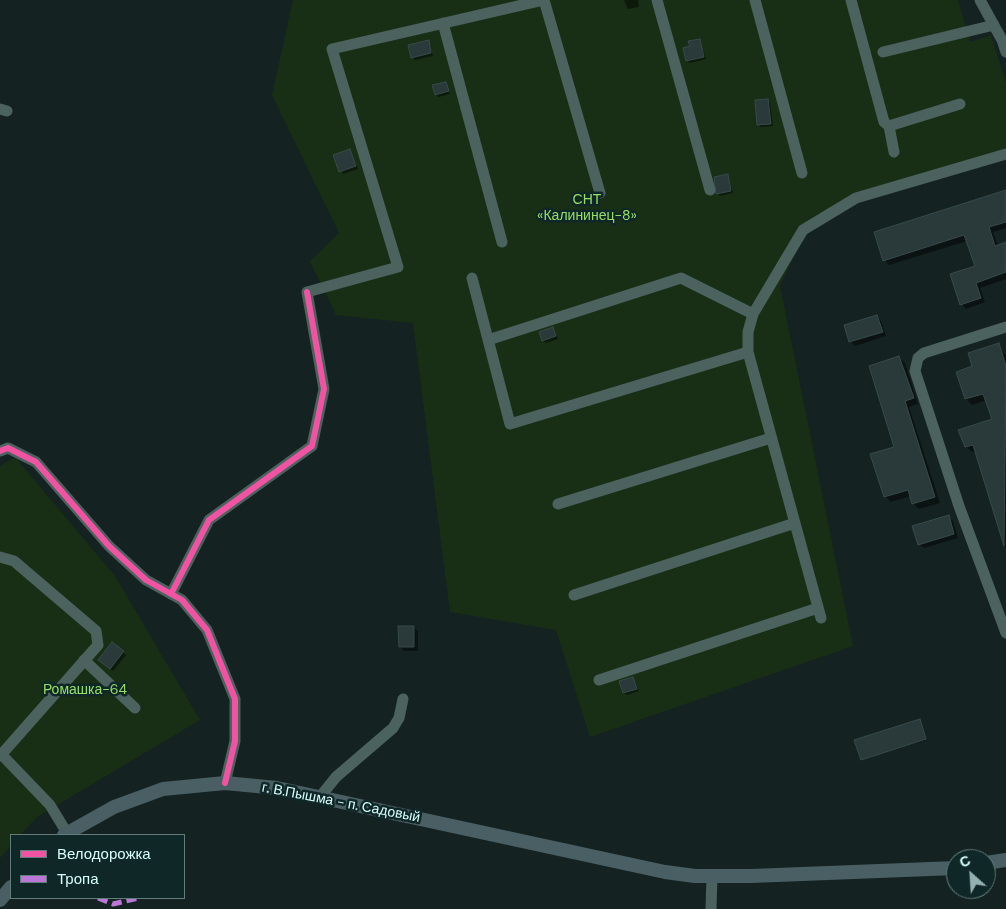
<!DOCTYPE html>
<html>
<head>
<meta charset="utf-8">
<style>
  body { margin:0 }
  #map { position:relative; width:1006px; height:909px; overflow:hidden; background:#152222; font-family:"DM Sans",sans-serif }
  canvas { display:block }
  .legend { position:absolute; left:10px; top:834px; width:175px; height:65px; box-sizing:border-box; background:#102727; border:1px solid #607d7c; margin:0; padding:6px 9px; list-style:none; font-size:15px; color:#d7fefc }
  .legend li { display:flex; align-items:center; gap:10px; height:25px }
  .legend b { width:25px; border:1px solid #607d7c }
  .north { position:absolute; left:946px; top:849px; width:50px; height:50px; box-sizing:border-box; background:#102727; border:1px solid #607d7c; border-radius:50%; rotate:334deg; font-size:14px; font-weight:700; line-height:20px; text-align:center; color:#d7fefc }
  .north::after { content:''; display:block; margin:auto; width:18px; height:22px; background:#93b1b0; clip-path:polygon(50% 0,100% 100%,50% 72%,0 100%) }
</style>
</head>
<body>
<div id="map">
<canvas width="1006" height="909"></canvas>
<ul class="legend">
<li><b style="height:6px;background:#f153a3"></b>Велодорожка</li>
<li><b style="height:6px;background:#ba77d6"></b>Тропа</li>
</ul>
<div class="north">С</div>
</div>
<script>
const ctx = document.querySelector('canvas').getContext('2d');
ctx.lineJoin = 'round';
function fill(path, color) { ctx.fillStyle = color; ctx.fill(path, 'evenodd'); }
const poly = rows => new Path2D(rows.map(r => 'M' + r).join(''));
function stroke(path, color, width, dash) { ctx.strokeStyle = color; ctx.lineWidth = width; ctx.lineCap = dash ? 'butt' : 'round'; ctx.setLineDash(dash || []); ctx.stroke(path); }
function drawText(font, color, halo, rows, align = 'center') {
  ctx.font = font + ' "DM Sans",sans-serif'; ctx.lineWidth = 5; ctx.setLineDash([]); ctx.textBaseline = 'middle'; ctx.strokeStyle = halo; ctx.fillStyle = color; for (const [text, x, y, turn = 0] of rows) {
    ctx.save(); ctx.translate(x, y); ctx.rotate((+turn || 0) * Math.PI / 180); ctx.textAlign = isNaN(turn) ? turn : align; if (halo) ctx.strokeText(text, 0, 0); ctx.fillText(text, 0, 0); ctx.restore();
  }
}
fill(poly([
  [293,0,958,0,970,42,991,35,1006,83,1006,159,864,199,805,233,780,286,853,646,590,737,556,630,450,612,413,323,336,315,310,261,339,233,272,95],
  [15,457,115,576,200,720,37,817,20,835,11,835,11,845,0,858,0,466]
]), '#182f15');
fill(poly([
  [624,0,638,0,639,7,628,9],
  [700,40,706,59,690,63,687,61,691,47],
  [428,42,433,56,415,60,412,57],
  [446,83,450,94,438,97,436,94],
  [768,100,770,103,773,126,761,127,759,125],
  [350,150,358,169,343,174,335,155],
  [727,175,733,193,720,196,717,193],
  [1006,192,1006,228,993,232,998,246,1006,243,1006,279,980,288,985,302,966,309,962,304,976,267,967,241,889,265,884,260],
  [877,316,881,321,886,336,855,346,851,342,845,326],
  [553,328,558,339,546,343,543,340],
  [998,344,1006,356,1006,547,976,451,972,452,966,446,994,420,987,400,972,405,966,399,958,372,974,367],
  [899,358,905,363,918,404,909,407,940,503,919,509,913,503,911,496,891,502,885,496,896,448],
  [948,517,953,521,958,538,924,548,919,544],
  [414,627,418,632,418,651,404,651,400,646],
  [123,652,126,655,113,671,102,662],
  [633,678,639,691,627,695,624,693],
  [920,721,926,740,862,759]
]), '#0007');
const building = poly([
  [700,39,704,57,686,61,683,48,690,46,688,41,700,39],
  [429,40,431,53,411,58,408,45,429,40],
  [446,82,449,91,435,95,432,85,446,82],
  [768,99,771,124,757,125,755,100,768,99],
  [350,149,356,166,339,172,333,155,350,149],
  [728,174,731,191,716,194,714,177,728,174],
  [1006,190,1006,222,989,227,995,246,1006,242,1006,272,976,283,981,298,960,305,950,274,975,266,964,235,883,261,874,232,1006,190],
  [877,315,883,332,849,342,844,325,877,315],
  [553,327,556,336,542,341,539,332,553,327],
  [999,343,1006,366,1004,546,973,445,965,447,958,430,992,419,983,394,965,399,956,372,972,366,968,353,999,343],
  [899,356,914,398,905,401,935,497,912,504,908,490,884,497,870,454,894,447,869,366,899,356],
  [949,515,954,534,918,545,912,526,949,515],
  [398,626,414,626,414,647,399,647,398,626],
  [112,642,124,651,110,669,98,660,112,642],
  [633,677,637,689,623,693,619,681,633,677],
  [920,719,926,739,861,760,854,740,920,719]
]);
fill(building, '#2a3939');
stroke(building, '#374b4b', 1);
stroke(poly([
  [544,0,600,193],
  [657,0,710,190],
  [755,0,802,173],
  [851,0,884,122,889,126,894,152],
  [980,0,1002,40,1006,52],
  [443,23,502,242],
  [883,52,994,25],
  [0,109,7,111],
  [889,126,960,104],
  [472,278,510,424,748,352],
  [1006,327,924,353,918,358,915,371,959,506,1006,633],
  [488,340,681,278,753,314],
  [0,451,8,448,36,462,109,546,146,580,182,600,207,630,235,699,235,741,225,783],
  [558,504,771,438],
  [0,557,14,561,96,631,98,645,0,756],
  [171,594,209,520,312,446,324,389,307,292,398,267,332,49,544,0],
  [574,595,795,523],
  [821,618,748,352,748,332,753,314,803,230,856,198,1006,154],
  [84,660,135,708],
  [599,680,818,608],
  [2,755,50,805,67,833],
  [320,797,336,777,393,728,399,718,403,699],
  [711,909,712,877]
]), '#4b625f', 11);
stroke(poly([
  [64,835,114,807,163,789,225,783,277,788,665,872,695,876,751,876,956,868],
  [986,863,1006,860],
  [0,900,11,887]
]), '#4a5f64', 14);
stroke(poly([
  [98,898,113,904,139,898]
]), '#ba77d6', 5, [10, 5]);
stroke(poly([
  [0,451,8,448,36,462,109,546,146,580,182,600,207,630,235,699,235,741,225,783],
  [171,594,209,520,312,446,324,389,307,292]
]), '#f153a3', 6);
drawText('14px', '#96de63', '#102727', [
  ["СНТ",587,200],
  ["«Калининец-8»",587,216],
  ["Ромашка-64",85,690]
]);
drawText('14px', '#d7fefc', '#102727', [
  ["г. В.Пышма - п. Садовый",341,803,11]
]);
</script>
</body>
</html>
